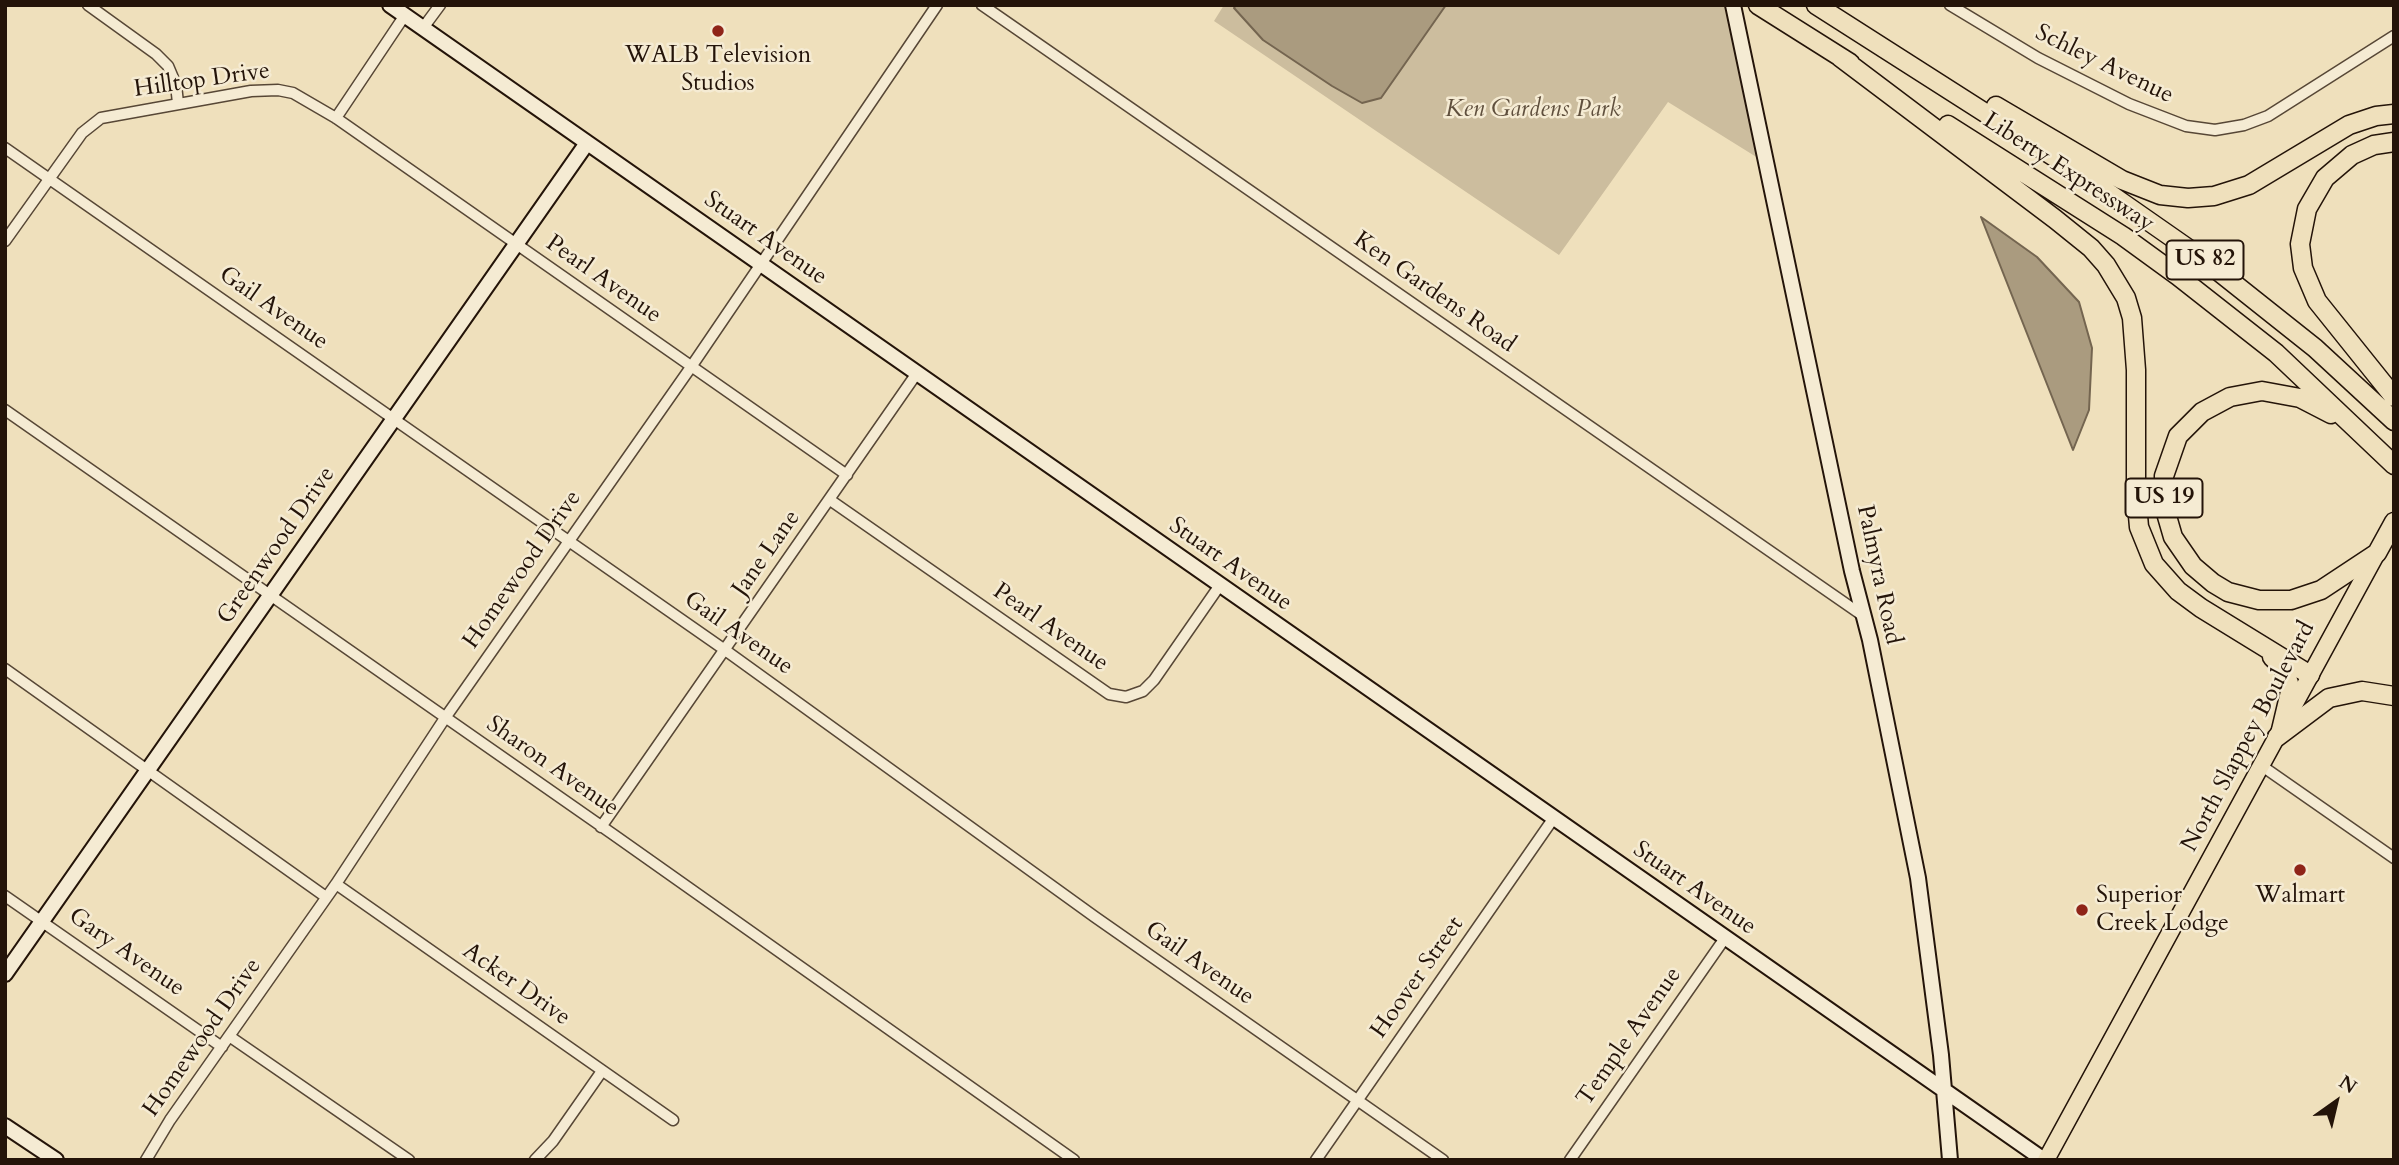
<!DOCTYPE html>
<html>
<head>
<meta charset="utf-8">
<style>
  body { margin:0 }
  #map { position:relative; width:2399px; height:1165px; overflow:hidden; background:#efe0bc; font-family:Cardo,serif }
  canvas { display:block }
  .frame { position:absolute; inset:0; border:7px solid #241409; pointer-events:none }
  .north { position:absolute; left:2301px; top:1067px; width:70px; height:70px; -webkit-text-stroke:5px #f5ebd3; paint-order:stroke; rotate:34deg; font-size:19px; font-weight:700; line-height:28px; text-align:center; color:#241409 }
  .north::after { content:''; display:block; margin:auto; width:24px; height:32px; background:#241409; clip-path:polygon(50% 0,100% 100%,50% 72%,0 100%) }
</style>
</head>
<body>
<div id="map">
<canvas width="2399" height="1165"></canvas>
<div class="frame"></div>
<div class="north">N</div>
</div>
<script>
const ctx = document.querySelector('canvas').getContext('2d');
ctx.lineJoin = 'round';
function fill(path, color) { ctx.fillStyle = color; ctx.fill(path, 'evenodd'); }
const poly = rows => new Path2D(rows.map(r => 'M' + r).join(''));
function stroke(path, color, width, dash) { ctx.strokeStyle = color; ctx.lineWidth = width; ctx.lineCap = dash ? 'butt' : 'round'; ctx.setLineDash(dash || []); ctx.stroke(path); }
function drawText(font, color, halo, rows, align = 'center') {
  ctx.font = font + ' Cardo,serif'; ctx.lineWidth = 5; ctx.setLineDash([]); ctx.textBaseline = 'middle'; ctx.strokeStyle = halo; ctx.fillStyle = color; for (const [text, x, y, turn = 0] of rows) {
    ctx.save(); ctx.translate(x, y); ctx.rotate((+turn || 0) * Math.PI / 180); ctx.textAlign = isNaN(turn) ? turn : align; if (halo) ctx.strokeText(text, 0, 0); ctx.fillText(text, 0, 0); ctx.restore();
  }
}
fill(poly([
  [1224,5,1725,5,1758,158,1668,102,1559,255,1214,21]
]), '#ccbd9e');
const water = poly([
  [1236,5,1446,5,1381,98,1362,103,1332,86,1263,40,1234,8,1236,5],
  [1981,217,2037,257,2079,302,2092,348,2089,410,2073,450,1981,217]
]);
fill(water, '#aa9b7f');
stroke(water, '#746550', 2);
const street = poly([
  [88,5,156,54,168,66,176,85,178,103],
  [982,5,1862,615],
  [1950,5,2038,58,2129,104,2186,126,2215,130,2244,125,2268,116,2394,36],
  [423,28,440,5],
  [336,118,405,15],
  [5,148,725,650,1095,917,1443,1160],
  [5,241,82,133,101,118,251,91,278,90,293,93,336,118,847,475],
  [5,410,614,835,1074,1160],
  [830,500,1109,694,1126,697,1143,691,1154,680,1220,585],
  [5,669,326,897],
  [2262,766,2394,858],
  [601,827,917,373],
  [336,884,673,1120],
  [5,896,222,1047],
  [229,1036,409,1160],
  [146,1160,170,1120,336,884,445,718,691,367,937,5],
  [535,1160,553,1141,602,1071],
  [1316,1160,1553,819],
  [1570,1160,1725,938]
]);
const secondary = poly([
  [390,5,2044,1160],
  [1733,5,1852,571,1870,640,1918,878,1941,1055,1950,1160],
  [5,974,587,143],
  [5,1126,56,1160]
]);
const primary = poly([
  [2046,1160,2377,553]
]);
const highway = poly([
  [1758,5,1850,63],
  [1816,5,2084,176,2203,259,2315,348,2394,421],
  [1840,57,2055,219,2091,248,2106,265,2126,298,2132,318,2136,370,2136,493,2139,527,2154,564,2178,591,2201,608,2310,675],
  [1996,106,2122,180,2160,195,2188,198,2214,196,2249,185,2349,125,2376,116,2394,114],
  [1948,125,2123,236,2178,276,2276,353,2394,465],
  [2394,142,2374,145,2352,155,2325,178,2307,209,2300,244,2303,268,2317,301,2394,397],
  [2331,414,2300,398,2262,391,2230,397,2202,412,2178,436,2164,476,2164,506,2173,537,2193,566,2213,583,2228,592,2259,600,2291,600,2321,590,2377,553,2394,522],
  [2272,657,2283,668,2289,683,2290,692,2281,730],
  [2277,737,2329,698,2362,691,2394,696]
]);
stroke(street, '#574736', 13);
stroke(secondary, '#241409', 18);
stroke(primary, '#241409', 19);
stroke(highway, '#241409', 21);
stroke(street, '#f5ebd3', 10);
stroke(secondary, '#f5ebd3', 14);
stroke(primary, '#efe0bc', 16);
stroke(highway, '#efe0bc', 18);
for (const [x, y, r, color] of [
  [718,31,7,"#8f2418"],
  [2300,870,7,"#8f2418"],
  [2082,910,7,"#8f2418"]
]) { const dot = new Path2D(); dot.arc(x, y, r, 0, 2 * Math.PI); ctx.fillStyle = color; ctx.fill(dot); stroke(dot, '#f5ebd3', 2.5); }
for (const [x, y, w] of [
  [2205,260,77],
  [2164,498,77]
]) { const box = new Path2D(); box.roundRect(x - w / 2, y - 19.5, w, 39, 5); ctx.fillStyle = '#f5ebd3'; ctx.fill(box); stroke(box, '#241409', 2); }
drawText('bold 23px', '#241409', null, [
  ["US 82",2205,260],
  ["US 19",2164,498]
]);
drawText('24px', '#241409', '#f5ebd3', [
  ["WALB Television",718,56],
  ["Studios",718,84],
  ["Superior",2096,896,"left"],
  ["Creek Lodge",2096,924,"left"],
  ["Walmart",2300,896]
]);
drawText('24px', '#241409', '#f5ebd3', [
  ["Schley Avenue",2104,65,26],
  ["Hilltop Drive",202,81,-8],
  ["Liberty Expressway",2068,173,33],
  ["Stuart Avenue",765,239,35],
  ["Pearl Avenue",603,280,35],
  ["Ken Gardens Road",1434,293,35],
  ["Gail Avenue",273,309,35],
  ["Greenwood Drive",277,546,-55],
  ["Jane Lane",767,554,-55],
  ["Stuart Avenue",1230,565,35],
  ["Homewood Drive",523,570,-55],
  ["Palmyra Road",1878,575,78],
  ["Pearl Avenue",1050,628,35],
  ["Gail Avenue",738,634,35],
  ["North Slappey Boulevard",2249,737,-62],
  ["Sharon Avenue",552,767,35],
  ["Stuart Avenue",1694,889,35],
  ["Gary Avenue",126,953,35],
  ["Gail Avenue",1199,964,35],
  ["Hoover Street",1418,978,-55],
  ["Acker Drive",516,985,35],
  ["Temple Avenue",1630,1037,-55],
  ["Homewood Drive",203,1038,-55]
]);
drawText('italic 24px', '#5f4f3d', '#f5ebd3', [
  ["Ken Gardens Park",1533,110]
]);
</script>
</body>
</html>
